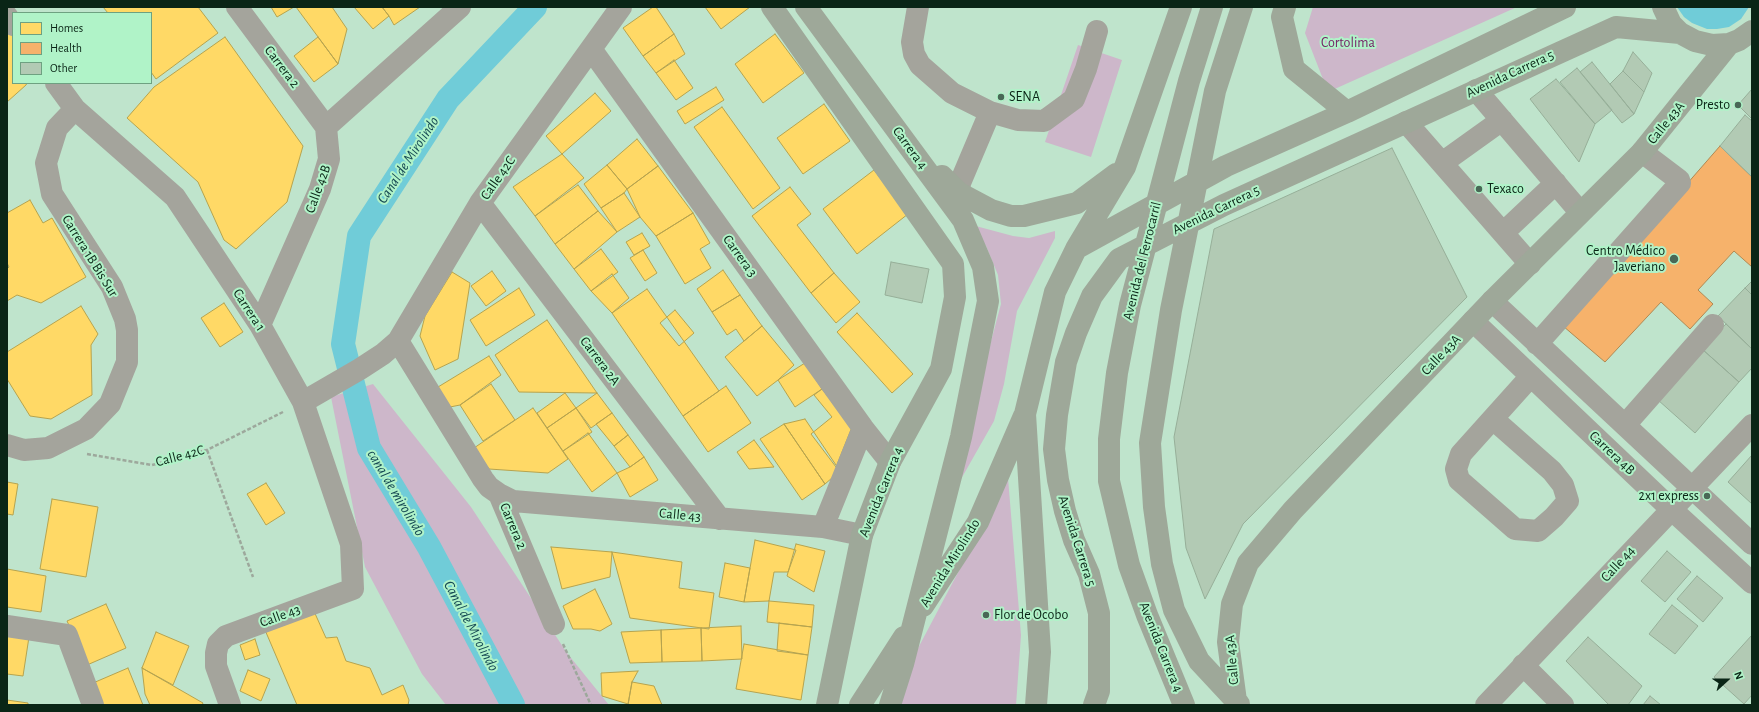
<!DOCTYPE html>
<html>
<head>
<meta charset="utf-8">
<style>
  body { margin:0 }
  #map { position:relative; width:1759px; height:712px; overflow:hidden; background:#bfe4cc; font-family:"Alegreya Sans",sans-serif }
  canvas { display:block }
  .frame { position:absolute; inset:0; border:8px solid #0a2516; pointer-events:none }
  .legend { position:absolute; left:12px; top:12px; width:140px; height:72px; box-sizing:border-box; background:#b0f3c8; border:1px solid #6ea181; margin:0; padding:5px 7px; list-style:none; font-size:12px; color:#0a2516 }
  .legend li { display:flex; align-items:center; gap:8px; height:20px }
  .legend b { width:20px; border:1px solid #6ea181 }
  .north { position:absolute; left:1707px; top:660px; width:40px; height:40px; -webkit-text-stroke:3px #b0f3c8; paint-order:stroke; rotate:69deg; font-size:11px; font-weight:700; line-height:16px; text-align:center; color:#0a2516 }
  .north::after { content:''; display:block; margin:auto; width:14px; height:18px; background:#0a2516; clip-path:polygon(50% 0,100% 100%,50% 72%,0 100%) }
</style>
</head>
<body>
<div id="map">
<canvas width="1759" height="712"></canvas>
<div class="frame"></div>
<ul class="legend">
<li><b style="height:11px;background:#ffd966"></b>Homes</li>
<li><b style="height:11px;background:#f6b26b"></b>Health</li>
<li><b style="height:11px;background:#b2cab4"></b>Other</li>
</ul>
<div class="north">N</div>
</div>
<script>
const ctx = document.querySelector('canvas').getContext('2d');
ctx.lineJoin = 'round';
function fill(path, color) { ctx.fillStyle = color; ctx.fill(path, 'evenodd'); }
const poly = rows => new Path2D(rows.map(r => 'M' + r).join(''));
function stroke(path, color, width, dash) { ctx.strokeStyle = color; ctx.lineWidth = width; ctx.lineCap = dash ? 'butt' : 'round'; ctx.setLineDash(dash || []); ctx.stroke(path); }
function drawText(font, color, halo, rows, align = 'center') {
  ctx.font = font + ' "Alegreya Sans",sans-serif'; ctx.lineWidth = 4; ctx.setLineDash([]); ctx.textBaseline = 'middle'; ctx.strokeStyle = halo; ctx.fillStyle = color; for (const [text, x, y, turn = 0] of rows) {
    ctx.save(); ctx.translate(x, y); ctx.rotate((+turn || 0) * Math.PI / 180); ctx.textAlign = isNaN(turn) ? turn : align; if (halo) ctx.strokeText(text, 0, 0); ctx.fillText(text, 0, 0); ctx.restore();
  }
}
fill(poly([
  [1313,7,1517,7,1328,92,1305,33],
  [1078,45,1122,60,1091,157,1045,142],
  [972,225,1013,236,1029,238,1055,231,1055,238,1017,311,1004,384,994,421,948,502,1001,304,998,275,986,246],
  [373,384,471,507,567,653,609,705,446,705,422,674,365,567,331,397],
  [1008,478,1021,635,1016,705,901,705,916,652]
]), '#cdb7ca');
fill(poly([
  [1677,7,1749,7,1741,19,1729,27,1717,29,1707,29,1692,23,1684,17]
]), '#70ccd8');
const homes = poly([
  [103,7,198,7,218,33,156,79,151,72,151,13,108,13,103,7],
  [271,7,294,7,277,17,271,7],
  [296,7,332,7,347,29,338,64,296,7],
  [354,7,382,7,389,16,373,29,354,7],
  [382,7,420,7,394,25,389,16,382,7],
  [653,7,656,7,674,34,643,56,623,28,653,7],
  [705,7,750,7,721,29,705,7],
  [7,29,13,36,13,83,27,83,26,85,7,102,7,29],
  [674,34,685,54,656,73,643,56,674,34],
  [775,34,804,73,763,103,735,64,775,34],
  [225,37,303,146,287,202,236,249,224,240,198,182,127,118,154,87,225,37],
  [318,37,338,64,314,82,294,56,318,37],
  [674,60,693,88,676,100,656,73,674,60],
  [716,87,724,100,685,124,677,111,716,87],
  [595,93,611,111,562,154,546,136,595,93],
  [824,104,850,141,803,174,777,138,824,104],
  [722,107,780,188,753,209,694,127,722,107],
  [637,139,658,166,627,189,607,165,637,139],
  [562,154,584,178,535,216,513,187,562,154],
  [607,165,627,189,624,193,601,208,584,184,607,165],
  [658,166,693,213,656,236,640,217,627,189,658,166],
  [874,170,908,214,857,254,823,209,874,170],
  [578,185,598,211,555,244,535,216,578,185],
  [790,187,811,214,797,225,834,273,811,293,752,216,790,187],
  [624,193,640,217,617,232,601,208,624,193],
  [30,200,43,223,52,218,86,277,41,303,17,295,7,301,7,269,9,267,7,263,7,213,30,200],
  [598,211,617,232,574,269,555,244,598,211],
  [693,213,710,243,700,249,711,268,685,284,656,236,693,213],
  [642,233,650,246,634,255,626,242,642,233],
  [601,249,618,272,591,291,574,269,601,249],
  [643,250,657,273,645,281,630,258,643,250],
  [723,270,740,295,712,312,697,289,723,270],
  [492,271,506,291,486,306,471,286,492,271],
  [452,272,470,283,458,359,435,370,420,336,425,316,452,272],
  [834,273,860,302,836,323,811,293,834,273],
  [612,274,629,298,612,313,591,291,612,274],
  [519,288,535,315,486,346,470,320,519,288],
  [647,289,719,391,683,416,612,313,647,289],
  [740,295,762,326,744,341,736,329,727,335,712,312,740,295],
  [224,303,243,332,220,347,201,318,224,303],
  [81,306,98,334,91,345,92,395,51,419,30,416,7,379,7,352,81,306],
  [675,310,694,333,679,346,660,323,675,310],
  [857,313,913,374,892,393,837,332,857,313],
  [547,320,597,393,519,392,495,355,547,320],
  [762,326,794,365,778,380,757,396,725,357,762,326],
  [489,356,501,375,460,405,450,407,438,387,489,356],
  [805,363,822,389,795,407,778,380,805,363],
  [491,384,515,420,483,441,460,405,491,384],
  [726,386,751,423,708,452,683,416,726,386],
  [822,389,852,427,836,467,811,434,832,417,814,395,822,389],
  [565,393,576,408,547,428,537,413,565,393],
  [597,393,612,413,591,428,576,408,597,393],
  [533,408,568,459,548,473,489,469,474,448,533,408],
  [576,408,592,432,563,451,547,428,576,408],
  [612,413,628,435,614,446,596,424,612,413],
  [805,419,840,471,825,484,784,424,805,419],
  [784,424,825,484,802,500,760,439,784,424],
  [588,433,617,473,592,492,563,451,588,433],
  [628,435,644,457,630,467,614,446,628,435],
  [754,440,774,467,749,469,737,452,754,440],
  [644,457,658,480,630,497,617,473,630,467,644,457],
  [7,482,18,484,13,515,7,514,7,482],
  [266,483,285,513,266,525,247,494,266,483],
  [52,499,98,507,86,577,40,569,52,499],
  [755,540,796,550,788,572,774,572,769,601,744,602,755,540],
  [796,544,825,551,814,592,787,576,796,544],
  [551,547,612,552,610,577,562,589,551,547],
  [612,552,682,562,679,588,714,593,709,629,630,618,612,552],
  [725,563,750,568,744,602,719,597,725,563],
  [7,569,46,576,41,612,7,607,7,569],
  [595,589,612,624,600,631,591,629,573,629,563,606,595,589],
  [769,601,814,605,812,627,767,622,769,601],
  [106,604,126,648,87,665,67,621,106,604],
  [313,609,326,638,337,637,346,661,370,668,382,695,403,685,409,700,408,705,297,705,265,630,313,609],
  [779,623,812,627,808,655,777,651,779,623],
  [741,626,742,659,702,661,701,628,741,626],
  [701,628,702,661,662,662,661,630,701,628],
  [661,630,662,662,630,663,621,632,661,630],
  [156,632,189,646,173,685,142,668,156,632],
  [7,634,29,637,23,676,7,674,7,634],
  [255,639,260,655,245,660,240,645,255,639],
  [744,644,808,655,801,700,736,689,744,644],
  [128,668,143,705,102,705,93,683,128,668],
  [142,668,203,703,202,705,150,705,145,694,142,668],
  [248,670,270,679,261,701,240,691,248,670],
  [638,671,632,682,628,704,602,696,601,673,638,671],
  [632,682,654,686,662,705,628,705,632,682],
  [7,700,28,703,28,705,7,705,7,700]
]);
fill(homes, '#ffd966');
stroke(homes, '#b6a34e', 1);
const health = poly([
  [1720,146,1752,177,1752,267,1734,251,1698,290,1713,304,1690,329,1661,302,1605,362,1563,326,1720,146]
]);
fill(health, '#f6b26b');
stroke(health, '#af8852', 1);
stroke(poly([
  [513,705,429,547,369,448,343,344,359,236,448,99,535,7]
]), '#70ccd8', 24);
const building = poly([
  [1633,52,1652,73,1644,92,1623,71,1633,52],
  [1592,62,1634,114,1622,123,1580,72,1592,62],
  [1577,68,1612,110,1595,124,1560,82,1577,68],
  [1623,71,1644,92,1634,114,1610,84,1623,71],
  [1556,79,1595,124,1579,162,1530,99,1556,79],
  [1752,89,1752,119,1738,105,1752,89],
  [1745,115,1752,121,1752,177,1720,146,1745,115],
  [1392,148,1467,297,1243,524,1205,599,1186,548,1174,437,1214,229,1392,148],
  [891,262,929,269,922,303,885,295,891,262],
  [1752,281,1752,295,1745,288,1752,281],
  [1745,288,1752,295,1752,349,1718,316,1745,288],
  [1726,324,1752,349,1752,368,1739,382,1702,349,1726,324],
  [1702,349,1739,382,1695,433,1658,400,1702,349],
  [1752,455,1752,504,1728,482,1752,455],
  [1667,551,1691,572,1665,602,1641,581,1667,551],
  [1697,576,1723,598,1703,622,1677,599,1697,576],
  [1672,605,1698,626,1675,654,1649,634,1672,605],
  [1752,635,1752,695,1744,704,1714,677,1752,635],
  [1588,637,1642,686,1628,705,1609,705,1566,661,1588,637],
  [1650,696,1661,705,1643,705,1650,696]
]);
fill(building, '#b2cab4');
stroke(building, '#96ae98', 1);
stroke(poly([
  [207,450,253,577],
  [87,454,152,465,207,450,283,412],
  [563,644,591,705]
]), '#9da89c', 2.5, [4, 2]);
stroke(poly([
  [237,7,326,127],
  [918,7,912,42,914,54,920,65,952,93,990,112,960,183,959,193],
  [7,16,13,25],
  [591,49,863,428,890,462],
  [56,83,75,109,175,197,260,325,303,402,351,544,353,589,226,636,218,644,216,653,216,666,230,705],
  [1476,90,1580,212],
  [990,112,1018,120,1044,121,1074,99,1086,69,1097,31],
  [1406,122,1530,264],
  [1442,163,1502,120],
  [480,203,720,519],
  [1503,233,1556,183],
  [1492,301,1752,544],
  [1473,321,1671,509,1752,583],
  [260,325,320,189,329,159,326,127,460,7],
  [398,341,483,479,489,487,499,494,554,624],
  [1537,344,1680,183,1679,180,1642,152],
  [303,402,360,369,383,354,398,341,480,203,621,7],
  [1493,419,1552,471,1563,485,1568,501,1554,517,1538,531,1515,529,1459,480,1456,469,1461,454,1531,376],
  [1625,425,1713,325],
  [7,445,24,450,48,448,86,429,110,404,127,362,127,330,125,319,112,287,52,194,46,163,57,128,75,109],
  [499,494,513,501,823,527,862,535],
  [823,527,863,428],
  [7,626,67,635,93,705],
  [1523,665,1563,705],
  [1486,705,1752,425]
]), '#a4a49c', 22);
stroke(poly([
  [772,7,953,264,955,297,941,369,890,462,862,535,827,705],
  [806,7,963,220,983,267,988,301,961,437,903,664,890,705],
  [1285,7,1282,17,1294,69,1347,112],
  [1663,7,1671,24,1680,33,1695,41,1712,45,1729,44,1739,40,1752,31],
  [942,176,959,193,991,210,1011,216,1024,216,1077,203,1116,174],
  [1077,248,1226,166,1347,112,1565,7],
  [923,606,978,522,1024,416],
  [1236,701,1228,642,1232,604,1248,563,1293,510,1492,301,1642,152,1729,44],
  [1239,704,1199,661,1174,610,1162,564,1154,507,1150,443,1171,310,1215,91,1242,7],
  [860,705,904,637],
  [1036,705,1040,652,1025,414,1055,292,1076,249,1125,167,1181,7],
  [1094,705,1099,691,1099,613,1089,574,1074,540,1065,511,1058,480,1054,449,1057,415,1066,362,1076,333,1092,296,1119,259,1224,205,1616,27,1680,33],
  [1184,705,1147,615,1129,565,1109,481,1109,439,1117,373,1130,305,1189,81,1212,7]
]), '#9ea899', 22);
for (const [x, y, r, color] of [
  [1001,97,4,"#496856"],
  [1738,105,4,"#496856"],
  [1479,189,4,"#496856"],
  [1674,259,5,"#496856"],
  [1707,496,4,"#496856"],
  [986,615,4,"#496856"]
]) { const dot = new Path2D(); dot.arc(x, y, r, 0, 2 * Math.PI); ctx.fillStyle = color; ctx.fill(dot); stroke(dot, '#b0f3c8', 1.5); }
drawText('14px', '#752266', '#b0f3c8', [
  ["Cortolima",1348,43]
]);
drawText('14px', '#0a2516', '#b0f3c8', [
  ["Carrera 2",282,67,53],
  ["Avenida Carrera 5",1510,74,-25],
  ["Calle 43A",1666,123,-51],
  ["Carrera 4",910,148,54],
  ["Calle 42C",498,178,-55],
  ["Calle 42B",318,189,-70],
  ["Avenida Carrera 5",1216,210,-26],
  ["Carrera 1B Bis Sur",90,256,58],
  ["Carrera 3",740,256,54],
  ["Avenida del Ferrocarril",1142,261,-76],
  ["Carrera 1",249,310,57],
  ["Calle 43A",1441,355,-46],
  ["Carrera 2A",600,361,53],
  ["Carrera 4B",1612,453,43],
  ["Calle 42C",180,456,-15],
  ["Avenida Carrera 4",881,492,-68],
  ["Calle 43",680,515,5],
  ["Carrera 2",513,526,67],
  ["Avenida Carrera 5",1077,541,72],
  ["Avenida Mirolindo",950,563,-58],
  ["Calle 44",1618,564,-47],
  ["Calle 43",280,616,-20],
  ["Avenida Carrera 4",1161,647,68],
  ["Calle 43A",1232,660,-95]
]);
drawText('14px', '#0a2516', '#b0f3c8', [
  ["SENA",1009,97],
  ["Presto",1730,105,"right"],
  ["Texaco",1487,189],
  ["Centro Médico",1665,251,"right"],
  ["Javeriano",1665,267,"right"],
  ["2x1 express",1699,496,"right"],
  ["Flor de Ocobo",994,615]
], 'left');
drawText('italic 15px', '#164954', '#b0f3c8', [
  ["Canal de Mirolindo",408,160,-57],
  ["canal de mirolindo",396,493,59],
  ["Canal de Mirolindo",471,626,62]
]);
</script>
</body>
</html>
